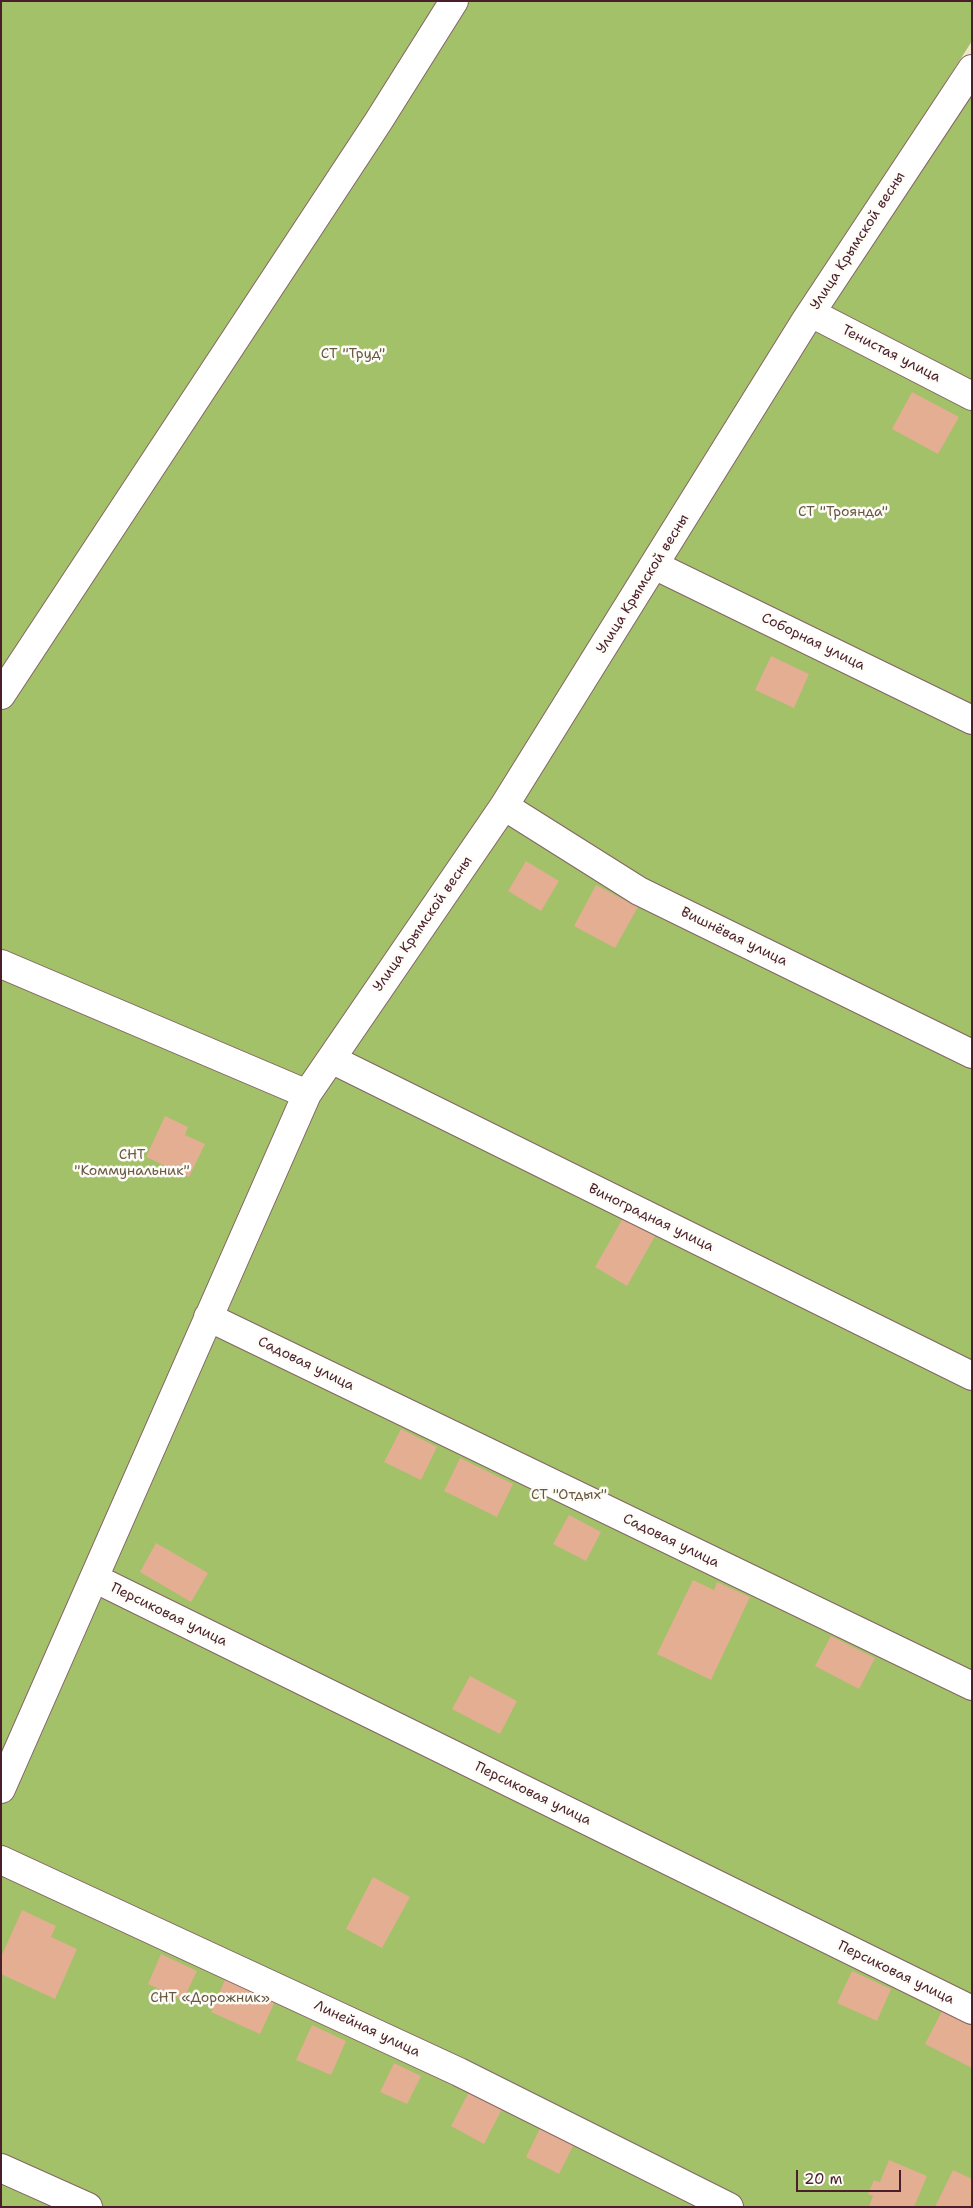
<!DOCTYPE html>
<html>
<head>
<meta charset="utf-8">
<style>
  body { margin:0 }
  #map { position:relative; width:973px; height:2208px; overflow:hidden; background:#f0e6ca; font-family:"Shantell Sans",sans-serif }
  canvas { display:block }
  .frame { position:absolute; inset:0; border:2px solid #4a1f2b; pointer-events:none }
  .scale { position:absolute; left:796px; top:2170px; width:105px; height:22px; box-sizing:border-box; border:2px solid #4a1f2b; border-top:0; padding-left:6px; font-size:15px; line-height:18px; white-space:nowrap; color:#4a1f2b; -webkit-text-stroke:4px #fdfcf7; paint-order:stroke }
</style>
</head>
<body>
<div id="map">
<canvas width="973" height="2208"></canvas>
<div class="frame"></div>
<div class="scale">20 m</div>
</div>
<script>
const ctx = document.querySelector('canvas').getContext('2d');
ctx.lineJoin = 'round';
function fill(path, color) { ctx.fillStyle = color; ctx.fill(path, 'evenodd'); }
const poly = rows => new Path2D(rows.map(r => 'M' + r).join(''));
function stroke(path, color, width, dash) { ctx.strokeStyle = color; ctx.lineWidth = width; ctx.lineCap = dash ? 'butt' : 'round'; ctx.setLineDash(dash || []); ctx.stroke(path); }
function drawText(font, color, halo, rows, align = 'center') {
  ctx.font = font + ' "Shantell Sans",sans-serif'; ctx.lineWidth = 5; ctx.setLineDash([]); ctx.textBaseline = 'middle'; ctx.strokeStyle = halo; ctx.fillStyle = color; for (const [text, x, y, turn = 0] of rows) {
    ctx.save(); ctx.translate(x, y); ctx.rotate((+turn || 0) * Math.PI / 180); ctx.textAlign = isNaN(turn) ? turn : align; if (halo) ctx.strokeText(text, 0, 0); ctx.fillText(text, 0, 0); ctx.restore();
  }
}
fill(poly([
  [1,1,972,1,972,41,639,562,498,800,305,1083,1,952],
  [972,74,972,2207,1,2207,1,964,307,1094]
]), '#a2c169');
fill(poly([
  [912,392,959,417,938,454,892,429],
  [771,656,809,674,794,708,755,690],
  [526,861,559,881,541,911,508,891],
  [596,885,638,907,615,948,574,926],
  [165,1116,188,1127,185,1135,205,1144,189,1177,146,1157],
  [623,1218,655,1236,627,1286,595,1267],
  [401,1429,437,1447,421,1480,384,1462],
  [460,1458,513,1484,497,1517,444,1491],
  [569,1515,601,1532,586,1561,553,1544],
  [156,1543,208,1573,191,1602,140,1572],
  [693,1580,714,1590,717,1582,750,1597,711,1680,657,1654],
  [831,1636,875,1658,859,1689,815,1666],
  [470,1676,517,1701,500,1734,452,1709],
  [373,1877,410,1897,382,1948,346,1929],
  [22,1910,56,1926,51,1937,77,1949,55,1999,1,1974,1,1957],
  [161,1954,197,1971,183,2000,148,1984],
  [852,1971,891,1989,877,2021,837,2003],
  [227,1975,277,1997,260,2034,211,2012],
  [942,2011,972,2025,972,2068,925,2044],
  [312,2025,346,2041,331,2075,296,2060],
  [394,2063,421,2076,407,2104,380,2092],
  [470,2090,503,2107,484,2144,451,2126],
  [542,2124,576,2140,559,2174,526,2157],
  [889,2160,927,2176,914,2207,869,2207,873,2196,868,2194,874,2180,880,2182],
  [953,2170,972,2179,972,2207,935,2207]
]), '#e3ae92');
const minor = poly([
  [811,313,972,396],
  [654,565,972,720],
  [1,695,378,122,454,1],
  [504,806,639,891,972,1054],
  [1,964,307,1094],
  [331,1059,972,1376],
  [208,1317,972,1686],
  [94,1578,972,2010],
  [1,1789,307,1094,504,806,806,320,972,69],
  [1,1860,459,2072,729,2207],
  [1,2168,88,2207]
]);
stroke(minor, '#846563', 30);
stroke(minor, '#fff', 28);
drawText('14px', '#4a1f2b', '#fdfcf7', [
  ["Улица Крымской весны",858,241,-57],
  ["Тенистая улица",891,354,27],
  ["Улица Крымской весны",643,584,-58],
  ["Соборная улица",813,642,26],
  ["Улица Крымской весны",423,924,-55],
  ["Вишнёвая улица",734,937,26],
  ["Виноградная улица",651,1218,26],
  ["Садовая улица",306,1364,26],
  ["Садовая улица",671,1541,26],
  ["Персиковая улица",169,1615,26],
  ["Персиковая улица",533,1794,26],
  ["Персиковая улица",896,1973,26],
  ["Линейная улица",367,2029,25]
]);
drawText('14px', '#695841', '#fdfcf7', [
  ["СТ \"Труд\"",353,354],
  ["СТ \"Троянда\"",843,512],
  ["СНТ",132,1155],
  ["\"Коммунальник\"",132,1171],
  ["СТ \"Отдых\"",569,1495],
  ["СНТ «Дорожник»",210,1998]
]);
</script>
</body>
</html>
